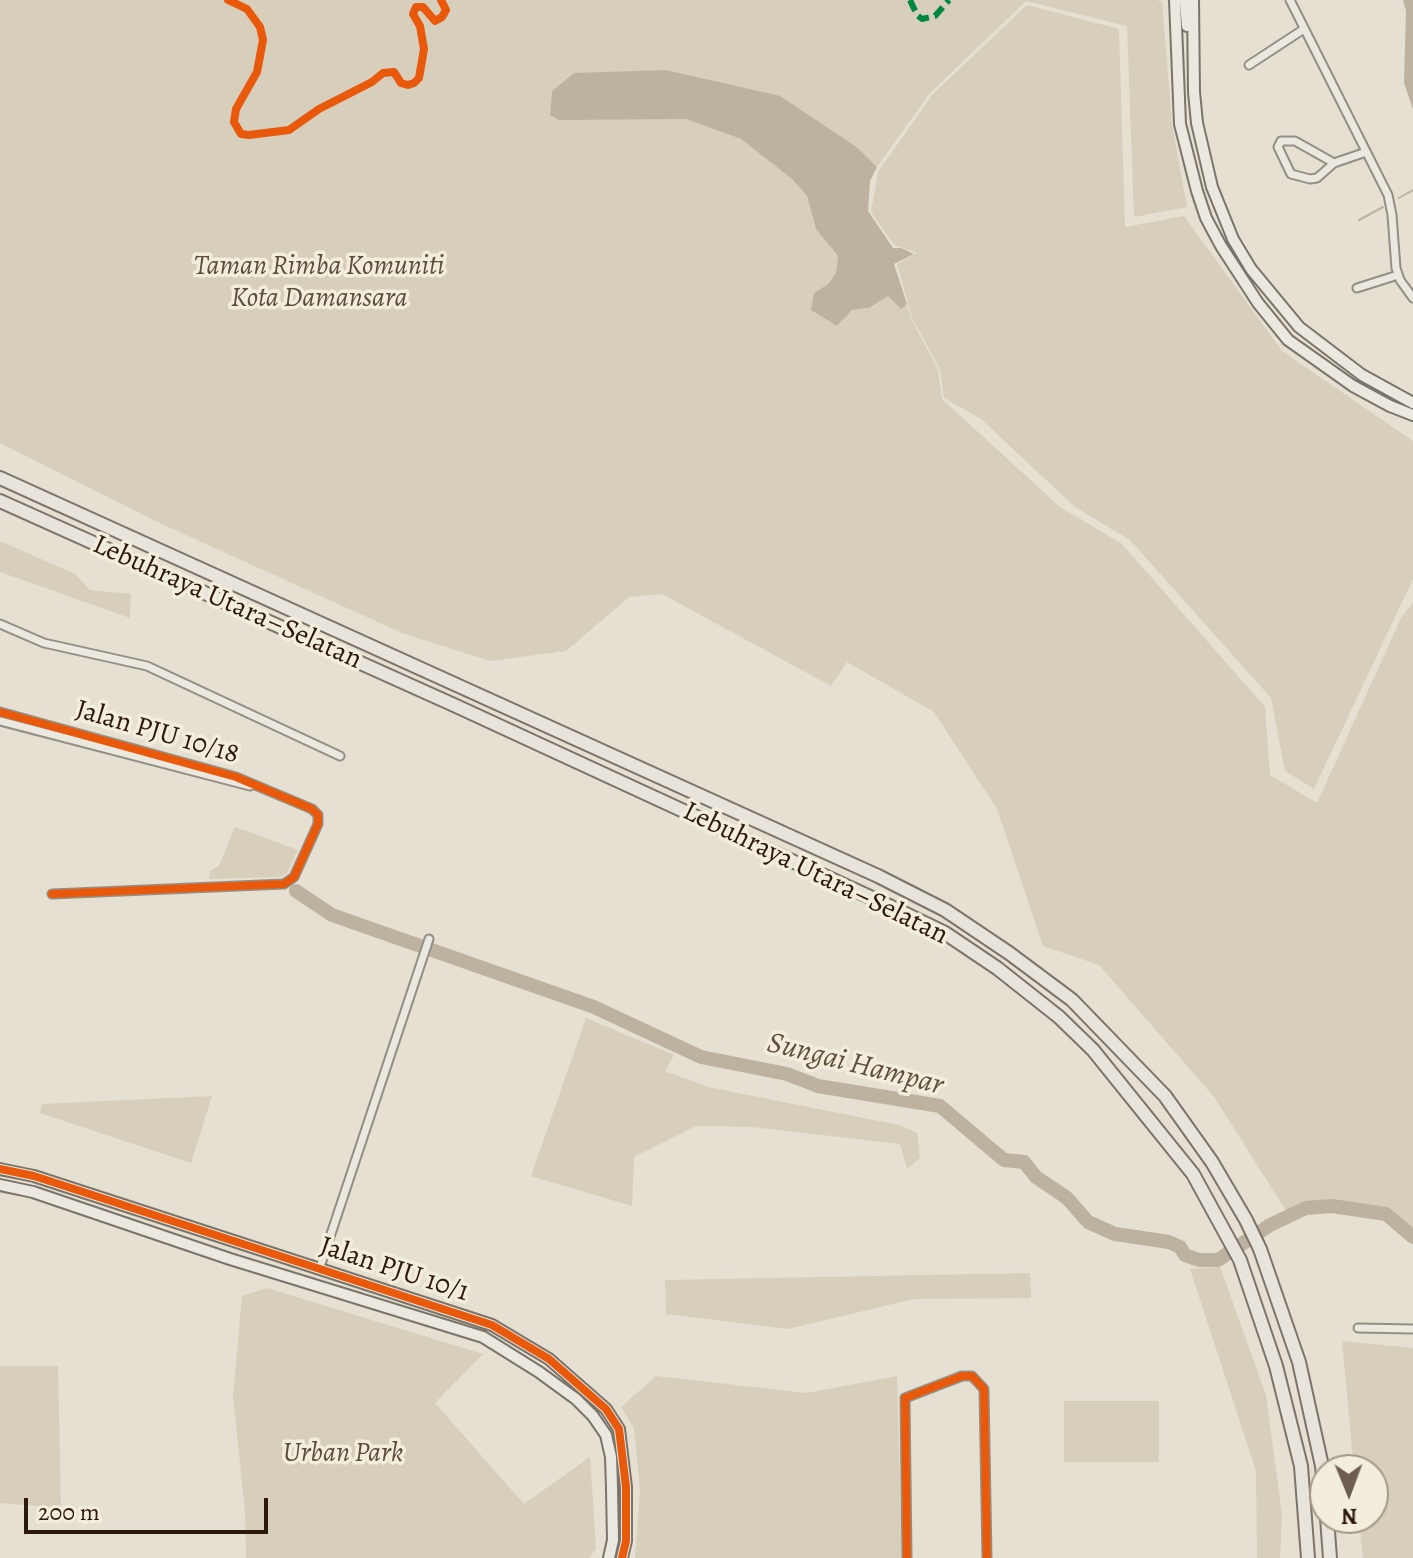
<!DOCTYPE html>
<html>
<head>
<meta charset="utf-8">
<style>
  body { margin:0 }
  #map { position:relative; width:1413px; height:1558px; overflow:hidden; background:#e5e0d1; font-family:Alegreya,serif }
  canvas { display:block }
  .north { position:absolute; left:1309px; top:1454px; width:80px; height:80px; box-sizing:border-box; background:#f3eddc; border:2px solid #a49889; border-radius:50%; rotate:179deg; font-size:22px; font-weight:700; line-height:32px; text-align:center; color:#2d180c }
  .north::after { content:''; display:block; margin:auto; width:28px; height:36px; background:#6d5e51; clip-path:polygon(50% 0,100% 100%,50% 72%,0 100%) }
  .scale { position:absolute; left:24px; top:1498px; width:244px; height:36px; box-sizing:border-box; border:4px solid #2d180c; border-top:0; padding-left:10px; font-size:24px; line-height:28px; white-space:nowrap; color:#2d180c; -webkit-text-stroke:6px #f3eddc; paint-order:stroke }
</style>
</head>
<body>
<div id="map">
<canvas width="1413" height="1558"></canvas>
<div class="north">N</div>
<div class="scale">200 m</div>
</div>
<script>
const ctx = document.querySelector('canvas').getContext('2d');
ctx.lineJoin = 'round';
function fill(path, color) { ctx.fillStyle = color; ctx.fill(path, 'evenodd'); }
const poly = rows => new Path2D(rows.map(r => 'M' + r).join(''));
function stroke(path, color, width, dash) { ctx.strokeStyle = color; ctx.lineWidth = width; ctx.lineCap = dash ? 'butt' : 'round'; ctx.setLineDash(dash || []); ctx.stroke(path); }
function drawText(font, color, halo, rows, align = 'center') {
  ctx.font = font + ' Alegreya,serif'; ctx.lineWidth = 7; ctx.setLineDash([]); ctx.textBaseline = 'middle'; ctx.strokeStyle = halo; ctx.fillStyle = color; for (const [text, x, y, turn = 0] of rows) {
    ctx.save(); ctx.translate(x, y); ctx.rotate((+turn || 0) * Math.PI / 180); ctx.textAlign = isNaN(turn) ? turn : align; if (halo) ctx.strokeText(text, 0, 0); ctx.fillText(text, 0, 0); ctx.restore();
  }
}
fill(poly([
  [0,0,1157,0,1162,2,1172,123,1187,207,1134,217,1127,26,1026,1,930,93,877,167,858,148,574,73,552,91,648,118,686,119,741,139,792,179,807,196,816,229,838,256,836,273,828,284,814,293,824,317,837,326,852,310,869,308,888,296,901,308,907,304,911,318,938,370,942,399,1060,507,1122,544,1265,707,1270,775,1317,803,1401,618,1413,602,1413,1231,1387,1210,1331,1202,1305,1202,1286,1211,1215,1098,1099,965,1043,946,997,809,934,712,847,662,831,686,662,594,629,597,566,651,490,661,402,633,153,520,0,443],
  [1027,5,1119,29,1125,227,1184,216,1282,351,1413,441,1413,579,1314,789,1285,771,1271,698,1130,540,1075,507,981,419,944,398,940,369,912,318,897,264,917,253,894,245,871,212,878,172,932,95],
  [0,541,75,574,90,590,131,594,130,618,0,572],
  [235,827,298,850,287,873,280,877,209,879,210,871,219,866],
  [586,1018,674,1055,665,1071,708,1087,899,1125,917,1133,920,1158,907,1169,900,1144,752,1127,696,1126,634,1157,632,1206,531,1176],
  [212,1096,191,1163,40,1113,42,1104],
  [1220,1267,1266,1395,1282,1515,1280,1558,1257,1558,1256,1471,1190,1269],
  [1030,1273,1031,1298,914,1299,788,1329,666,1314,665,1280],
  [267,1288,483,1354,435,1403,524,1504,590,1457,596,1549,589,1558,246,1558,245,1511,233,1397,242,1296],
  [1342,1341,1413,1348,1413,1558,1363,1558,1359,1518,1373,1518,1373,1470,1354,1470],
  [0,1366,58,1366,61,1508,0,1503],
  [656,1376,807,1393,897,1376,902,1558,635,1558,640,1490,634,1428,621,1407],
  [1064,1401,1159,1401,1159,1462,1064,1462]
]), '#d7cfbb');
fill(poly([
  [1403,0,1413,0,1413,109,1404,83,1406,11],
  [666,70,780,96,858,148,877,167,870,181,868,211,893,248,901,248,914,254,894,264,907,304,901,309,888,296,869,308,852,310,837,326,811,310,814,293,828,284,836,273,838,256,816,229,807,196,792,179,741,139,686,119,559,120,550,115,552,91,574,73]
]), '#bdb29f');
stroke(poly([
  [1399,198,1413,190],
  [1359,220,1383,207]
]), '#bdb29f', 2);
stroke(poly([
  [296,891,332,915,594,1007,701,1057,787,1074,818,1086,940,1106,1004,1160,1024,1162,1036,1177,1067,1198,1088,1222,1115,1234,1169,1242,1180,1247,1185,1255,1199,1260,1218,1260,1270,1225,1306,1208,1332,1206,1386,1214,1413,1237]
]), '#bdb29f', 14);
const street = poly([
  [1290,0,1388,195,1392,215,1396,268,1400,280,1413,298],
  [1249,65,1304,29],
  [1334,163,1295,141,1281,141,1278,147,1291,174,1310,179,1317,178,1334,163,1366,152],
  [1357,288,1398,275],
  [0,624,44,643,147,666,340,756],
  [0,712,236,777,312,809,318,815,318,824,294,877,284,884,52,894],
  [0,721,250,786],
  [319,1270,429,939],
  [1358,1328,1413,1329],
  [907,1558,905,1398,962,1376,972,1376,984,1389,987,1558]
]);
const secondary = poly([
  [1175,0,1180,124,1197,191,1206,218,1221,246,1258,303,1288,340,1353,386,1390,406,1413,415],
  [1185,0,1187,26],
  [1193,0,1194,92,1197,123,1212,187,1233,239,1251,269,1299,327,1362,375,1413,403],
  [0,1169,34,1176,492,1325,549,1359,606,1409,619,1429,626,1487,626,1541,622,1558],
  [0,1185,33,1192,230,1259,483,1337,539,1372,576,1399,593,1416,606,1435,611,1457,612,1488,613,1540,609,1558]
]);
const highway = poly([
  [0,478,878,876,945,910,1009,953,1072,1000,1165,1096,1212,1162,1246,1220,1260,1249,1299,1362,1322,1466,1325,1498],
  [0,501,454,705,883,903,945,933,997,968,1059,1017,1093,1050,1193,1174,1240,1260,1276,1366,1301,1466,1308,1558],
  [1327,1518,1330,1558]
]);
stroke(street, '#948f85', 11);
stroke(secondary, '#7a746b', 14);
stroke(highway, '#7a746b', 16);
stroke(street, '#ebe8e0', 7);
stroke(secondary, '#ebe8e0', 10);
stroke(highway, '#e8e4db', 12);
stroke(poly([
  [910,0,917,15,922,19,935,16,949,0]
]), '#00873e', 6, [12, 6]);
stroke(poly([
  [228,0,247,9,260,27,263,40,257,72,236,109,234,122,241,134,249,135,289,130,319,109,372,82,383,73,394,72,401,83,408,85,414,83,419,78,424,49,420,26,413,14,416,7,423,7,435,21,442,17,446,10,441,0],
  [0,712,236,777,312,809,318,815,318,824,294,877,284,884,52,894],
  [0,1169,34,1176,492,1325,549,1359,606,1409,619,1429,626,1487,626,1541,622,1558],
  [907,1558,905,1398,962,1376,972,1376,984,1389,987,1558]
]), '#e8590c', 8);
drawText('italic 28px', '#5d4b3b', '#f3eddc', [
  ["Taman Rimba Komuniti",319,267],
  ["Kota Damansara",319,299],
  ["Urban Park",343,1454]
]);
drawText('28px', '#2d180c', '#f3eddc', [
  ["Lebuhraya Utara–Selatan",227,603,24],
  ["Jalan PJU 10/18",157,733,16],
  ["Lebuhraya Utara–Selatan",815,874,26],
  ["Jalan PJU 10/1",394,1270,18]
]);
drawText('italic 30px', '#604e3e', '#f3eddc', [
  ["Sungai Hampar",855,1065,14]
]);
</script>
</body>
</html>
